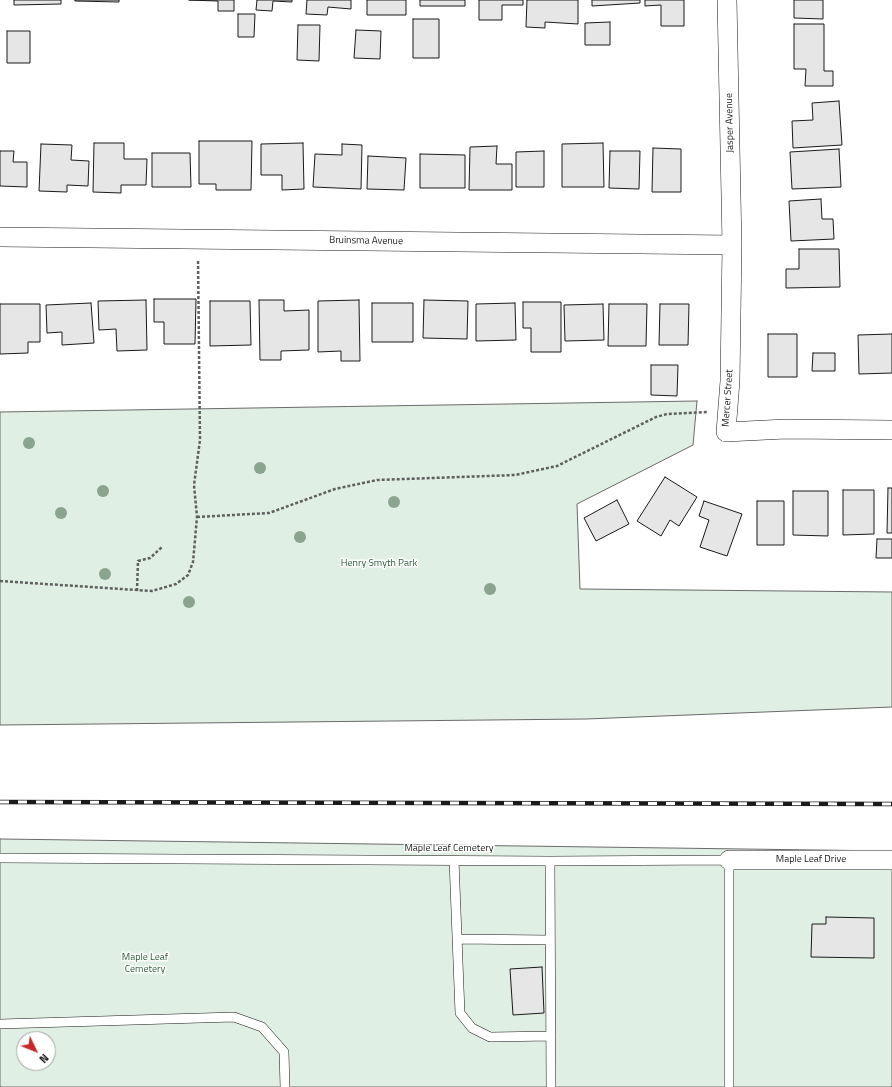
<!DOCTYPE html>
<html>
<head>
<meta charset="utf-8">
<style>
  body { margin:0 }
  #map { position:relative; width:892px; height:1087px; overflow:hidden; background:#fff; font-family:"Titillium Web",sans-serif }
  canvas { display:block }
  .north { position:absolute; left:16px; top:1031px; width:40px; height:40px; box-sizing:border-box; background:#fff; border:1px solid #a3a3a3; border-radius:50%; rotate:133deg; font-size:11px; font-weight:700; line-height:16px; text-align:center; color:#1a1a1a }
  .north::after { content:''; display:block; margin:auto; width:14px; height:18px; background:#c62828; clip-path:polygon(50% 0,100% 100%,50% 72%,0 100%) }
</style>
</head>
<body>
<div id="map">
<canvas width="892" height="1087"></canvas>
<div class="north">N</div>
</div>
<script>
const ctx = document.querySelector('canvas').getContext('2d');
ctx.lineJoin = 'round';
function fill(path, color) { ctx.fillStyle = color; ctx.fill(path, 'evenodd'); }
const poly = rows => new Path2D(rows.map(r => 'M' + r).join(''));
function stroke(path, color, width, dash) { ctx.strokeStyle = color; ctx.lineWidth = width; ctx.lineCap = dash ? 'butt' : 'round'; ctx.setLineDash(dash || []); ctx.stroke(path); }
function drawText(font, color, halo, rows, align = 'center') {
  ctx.font = font + ' "Titillium Web",sans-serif'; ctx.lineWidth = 3; ctx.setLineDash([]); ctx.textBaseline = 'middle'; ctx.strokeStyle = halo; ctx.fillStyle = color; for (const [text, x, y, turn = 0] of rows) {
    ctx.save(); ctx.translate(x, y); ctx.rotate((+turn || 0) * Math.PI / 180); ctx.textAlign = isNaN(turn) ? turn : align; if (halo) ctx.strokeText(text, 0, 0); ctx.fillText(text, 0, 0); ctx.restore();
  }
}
const green = poly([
  [697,401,693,445,577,504,580,589,892,592,892,707,586,719,0,725,0,412,697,401],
  [0,839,892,851,892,1087,0,1087,0,839],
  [24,1039,48,1039,48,1063,24,1063,24,1039]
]);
fill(green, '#e0efe3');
stroke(green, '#6a6a6a', 1);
const building = poly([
  [14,0,61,0,61,4,14,5,14,0],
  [75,0,119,0,119,2,75,1,75,0],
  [189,0,234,0,234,11,218,11,218,1,189,0],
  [257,0,292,0,292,2,273,1,272,11,256,10,257,0],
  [307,0,351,0,351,9,328,7,327,15,306,14,307,0],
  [367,0,406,0,406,15,367,15,367,0],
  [420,0,465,0,465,6,420,6,420,0],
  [479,0,523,0,523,5,502,5,502,20,479,20,479,0],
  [527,0,578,0,578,24,545,22,545,28,526,27,527,0],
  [592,0,640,0,640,3,592,6,592,0],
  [645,0,684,0,684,26,661,26,661,5,645,6,645,0],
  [794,0,823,0,823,19,794,18,794,0],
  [238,14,255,14,254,37,238,37,238,14],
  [413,19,439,19,439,58,413,58,413,19],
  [610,22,610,45,585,45,585,23,610,22],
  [794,24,824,24,824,71,833,71,833,86,805,86,806,69,794,69,794,24],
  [298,25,320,25,319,61,297,60,298,25],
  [356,30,381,31,380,59,354,58,356,30],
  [7,31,30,31,30,63,7,63,7,31],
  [839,101,842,145,793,148,792,121,813,120,812,103,839,101],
  [199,141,252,141,251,190,216,190,216,184,199,184,199,141],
  [94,143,124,143,124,159,147,159,146,185,121,185,121,193,93,192,94,143],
  [303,143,304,189,282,190,282,175,261,175,261,144,303,143],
  [603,143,604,187,562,187,562,144,603,143],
  [41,144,72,145,71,160,89,161,88,186,67,185,67,192,39,191,41,144],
  [342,144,362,145,361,189,313,187,315,154,342,155,342,144],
  [497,146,496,164,512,164,512,190,469,190,470,147,497,146],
  [653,148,681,149,681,192,652,192,653,148],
  [839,149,841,187,792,189,790,152,839,149],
  [0,151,14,151,13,162,27,162,27,187,0,186,0,151],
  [544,151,544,187,516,187,516,152,544,151],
  [610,151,640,151,639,189,609,188,610,151],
  [152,153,190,153,191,187,152,187,152,153],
  [420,154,465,155,465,188,420,188,420,154],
  [368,156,406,158,404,190,367,189,368,156],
  [821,199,822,219,833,219,834,239,791,241,789,201,821,199],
  [799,249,839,249,840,287,786,288,786,269,799,269,799,249],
  [154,299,196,299,195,344,164,344,164,322,154,322,154,299],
  [146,300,147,350,117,351,116,329,99,330,98,301,146,300],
  [259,300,284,300,284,311,309,310,309,350,281,351,281,360,260,360,259,300],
  [359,300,360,361,341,361,341,351,318,352,318,301,359,300],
  [424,300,468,301,467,339,423,338,424,300],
  [210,301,250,301,251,345,210,346,210,301],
  [523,302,561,302,561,352,531,352,531,328,523,328,523,302],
  [91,303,94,343,62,345,62,332,47,333,46,305,91,303],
  [372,303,413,303,413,342,372,342,372,303],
  [515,303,516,340,476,341,476,304,515,303],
  [0,304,40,304,40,342,28,342,28,353,0,354,0,304],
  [603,304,604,340,565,341,564,305,603,304],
  [609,304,647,304,646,346,608,346,609,304],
  [660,304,689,304,688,345,659,345,660,304],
  [768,334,797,334,797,377,768,377,768,334],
  [892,334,892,373,859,374,858,335,892,334],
  [813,353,835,353,835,371,812,371,813,353],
  [651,365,678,365,677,396,651,395,651,365],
  [665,477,697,497,679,526,670,520,661,536,637,521,665,477],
  [888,488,892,488,892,533,887,533,888,488],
  [843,490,874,490,874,534,843,535,843,490],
  [793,491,828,491,828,536,793,535,793,491],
  [617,500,629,524,596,541,584,518,617,500],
  [704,501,742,514,727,556,700,547,709,520,699,516,704,501],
  [757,501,784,501,784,545,757,545,757,501],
  [877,539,892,539,892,558,876,558,877,539],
  [826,917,874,918,874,958,811,957,812,924,826,924,826,917],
  [542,967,544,1013,513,1015,510,969,542,967]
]);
fill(building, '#e6e6e6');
stroke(building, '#1a1a1a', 1);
const lane = poly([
  [0,858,550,861,729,860,729,1087],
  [454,860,460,1013,472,1028,490,1037,551,1036],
  [550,861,551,1087],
  [457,939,550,940],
  [0,1024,234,1017,262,1027,284,1052,285,1087]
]);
const street = poly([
  [727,0,732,245,730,381,726,432,786,429,892,430],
  [0,237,732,245],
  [729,860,892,860]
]);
stroke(lane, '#1a1a1a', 10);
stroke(street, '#1a1a1a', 20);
stroke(poly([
  [197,517,269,513,335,489,377,480,515,475,557,466,656,417,667,414,707,412],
  [0,581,152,591,176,584,188,575,193,562,197,517,194,485,200,440,198,259],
  [137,591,138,561,150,558,162,547]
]), '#5f5f5f', 2.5, [3, 2]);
stroke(lane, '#fff', 9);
stroke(street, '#fff', 19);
const rail = poly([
  [0,802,892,804]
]);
stroke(rail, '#1a1a1a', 4.5);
stroke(rail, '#fff', 3, [9]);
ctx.fillStyle = '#8aa48f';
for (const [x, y] of [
  [29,443],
  [260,468],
  [103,491],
  [394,502],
  [61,513],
  [300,537],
  [105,574],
  [490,589],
  [189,602]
]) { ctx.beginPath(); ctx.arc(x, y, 6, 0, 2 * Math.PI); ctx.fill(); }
drawText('10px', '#1a1a1a', '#fff', [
  ["Jasper Avenue",730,123,-91],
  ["Bruinsma Avenue",366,241,1],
  ["Mercer Street",728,398,-86],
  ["Maple Leaf Cemetery",449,849],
  ["Maple Leaf Drive",811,860]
]);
drawText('10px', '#2b5a34', '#fff', [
  ["Henry Smyth Park",379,564],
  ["Maple Leaf",145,958],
  ["Cemetery",145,970]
]);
</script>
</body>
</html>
